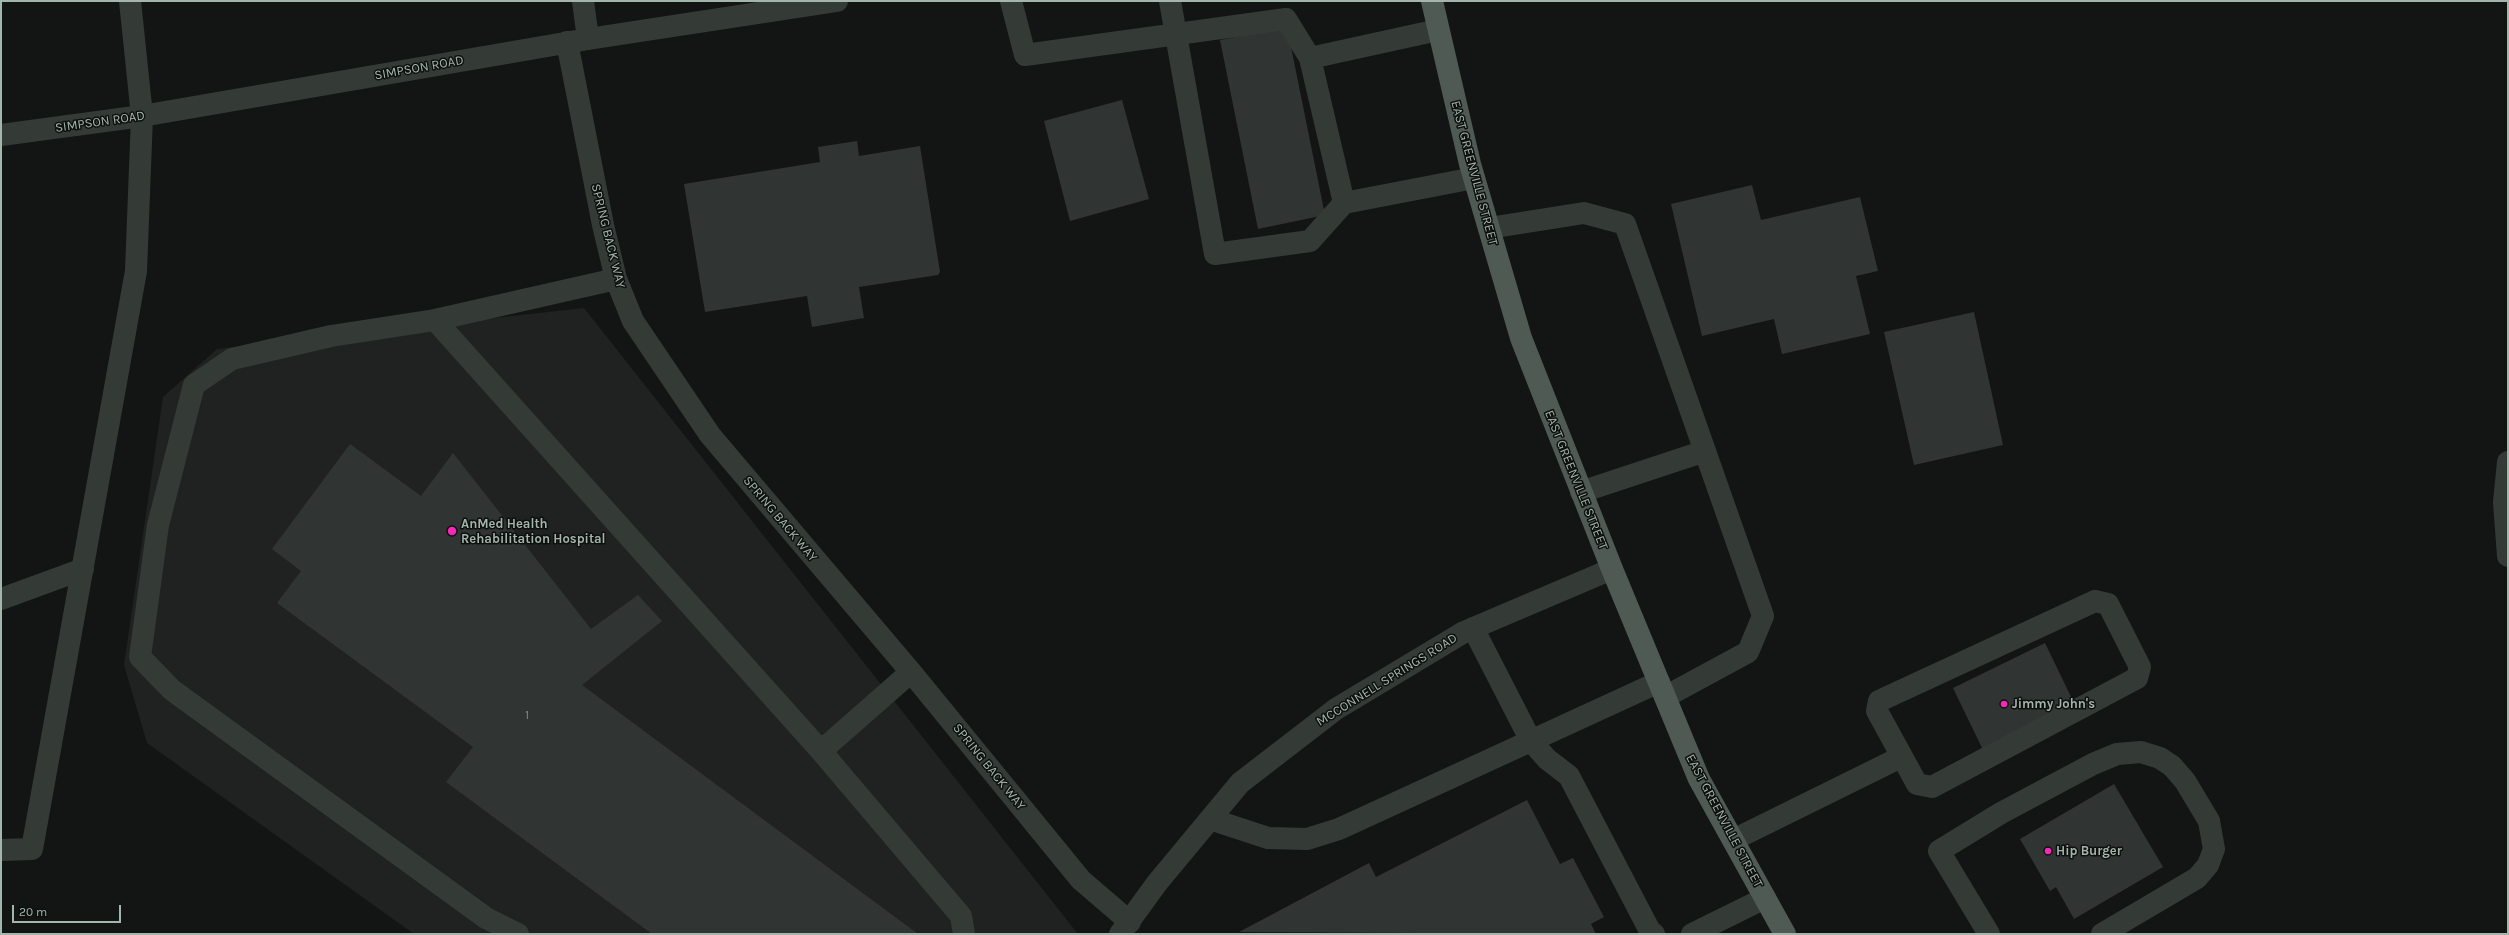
<!DOCTYPE html>
<html>
<head>
<meta charset="utf-8">
<style>
  body { margin:0 }
  #map { position:relative; width:2509px; height:935px; overflow:hidden; background:#131515; font-family:Karla,sans-serif }
  canvas { display:block }
  .frame { position:absolute; inset:0; border:2px solid #a4b6ab; pointer-events:none }
  .scale { position:absolute; left:12px; top:905px; width:109px; height:18px; box-sizing:border-box; border:2px solid #a4b6ab; border-top:0; padding-left:5px; font-size:12px; line-height:14px; white-space:nowrap; color:#a4b6ab; -webkit-text-stroke:3px #0e1010; paint-order:stroke }
</style>
</head>
<body>
<div id="map">
<canvas width="2509" height="935"></canvas>
<div class="frame"></div>
<div class="scale">20 m</div>
</div>
<script>
const ctx = document.querySelector('canvas').getContext('2d');
ctx.lineJoin = 'round';
function fill(path, color) { ctx.fillStyle = color; ctx.fill(path, 'evenodd'); }
const poly = rows => new Path2D(rows.map(r => 'M' + r).join(''));
function stroke(path, color, width, dash) { ctx.strokeStyle = color; ctx.lineWidth = width; ctx.lineCap = dash ? 'butt' : 'round'; ctx.setLineDash(dash || []); ctx.stroke(path); }
function drawText(font, color, halo, rows, align = 'center') {
  ctx.font = font + ' Karla,sans-serif'; ctx.lineWidth = 3; ctx.setLineDash([]); ctx.textBaseline = 'middle'; ctx.strokeStyle = halo; ctx.fillStyle = color; for (const [text, x, y, turn = 0] of rows) {
    ctx.save(); ctx.translate(x, y); ctx.rotate((+turn || 0) * Math.PI / 180); ctx.textAlign = isNaN(turn) ? turn : align; if (halo) ctx.strokeText(text, 0, 0); ctx.fillText(text, 0, 0); ctx.restore();
  }
}
fill(poly([
  [584,308,1078,934,414,934,147,743,124,665,163,397,217,349]
]), '#1f2221');
fill(poly([
  [1287,27,1325,215,1258,229,1220,40],
  [1122,100,1149,199,1070,221,1044,121],
  [857,141,859,156,920,146,940,272,938,275,859,287,864,318,812,327,807,296,705,312,684,184,820,162,818,147],
  [1752,185,1761,220,1860,197,1878,271,1856,276,1870,334,1782,354,1774,319,1702,336,1671,204],
  [1974,312,2003,445,1914,465,1884,332],
  [350,444,421,496,453,453,591,629,638,595,662,621,582,685,918,934,652,934,446,782,473,747,277,603,301,571,272,549],
  [2045,643,2075,705,1983,750,1953,688],
  [2114,784,2163,867,2074,919,2056,887,2050,891,2020,839],
  [1527,800,1560,864,1573,858,1604,917,1591,924,1596,934,1239,932,1369,863,1376,877]
]), '#303432');
stroke(poly([
  [583,1,588,39],
  [1011,1,1025,55,1286,19,1310,58],
  [1170,1,1215,254,1310,241,1344,203],
  [1438,30,1310,58,1344,203,1474,178],
  [567,42,603,225,616,279,633,321,710,435,911,672,1081,880,1130,922],
  [1,135,142,116,588,39,837,1],
  [1489,228,1584,213,1625,224,1763,616,1748,652,1665,697],
  [616,279,435,320,821,751,911,672],
  [435,320,331,336,232,359,194,385,158,525,140,657,172,690,486,918,518,934],
  [2508,462,2504,502,2508,556],
  [1581,492,1705,451],
  [1,599,83,569],
  [2095,601,2108,604,2140,667,2137,678,1932,787,1917,784,1877,711,1879,701,2095,601],
  [1473,628,1531,741,1547,759,1569,776,1650,931,1654,934],
  [821,751,961,916,964,934],
  [1210,819,1268,838,1307,839,1339,829,1659,682],
  [1733,840,1901,757],
  [1,850,32,849,136,271,142,116,130,1],
  [1120,934,1157,883,1240,783,1336,709,1464,632,1612,569],
  [1692,934,1765,898],
  [1989,934,1939,851,2001,813,2093,764,2117,754,2141,752,2160,758,2172,766,2185,781,2209,821,2214,849,2208,865,2197,878,2102,934]
]), '#343b37', 22);
stroke(poly([
  [1432,1,1470,164,1521,338,1612,569,1699,779,1785,934]
]), '#505a54', 22);
for (const [x, y, r, color] of [
  [452,531,5,"#fa26b7"],
  [2004,704,4,"#fa26b7"],
  [2048,851,4,"#fa26b7"]
]) { const dot = new Path2D(); dot.arc(x, y, r, 0, 2 * Math.PI); ctx.fillStyle = color; ctx.fill(dot); stroke(dot, '#0e1010', 1.5); }
drawText('11px', '#87968d', null, [
  ["1",527,716]
]);
drawText('13px', '#a4b6ab', '#0e1010', [
  ["SIMPSON ROAD",419,68,-10],
  ["SIMPSON ROAD",100,122,-8],
  ["EAST GREENVILLE STREET",1474,173,75],
  ["SPRING BACK WAY",608,236,76],
  ["EAST GREENVILLE STREET",1576,480,68],
  ["SPRING BACK WAY",780,519,50],
  ["MCCONNELL SPRINGS ROAD",1387,680,-32],
  ["SPRING BACK WAY",989,767,51],
  ["EAST GREENVILLE STREET",1724,821,62]
]);
drawText('bold 13px', '#a4b6ab', '#0e1010', [
  ["AnMed Health",461,524],
  ["Rehabilitation Hospital",461,539],
  ["Jimmy John's",2012,704],
  ["Hip Burger",2056,851]
], 'left');
</script>
</body>
</html>
